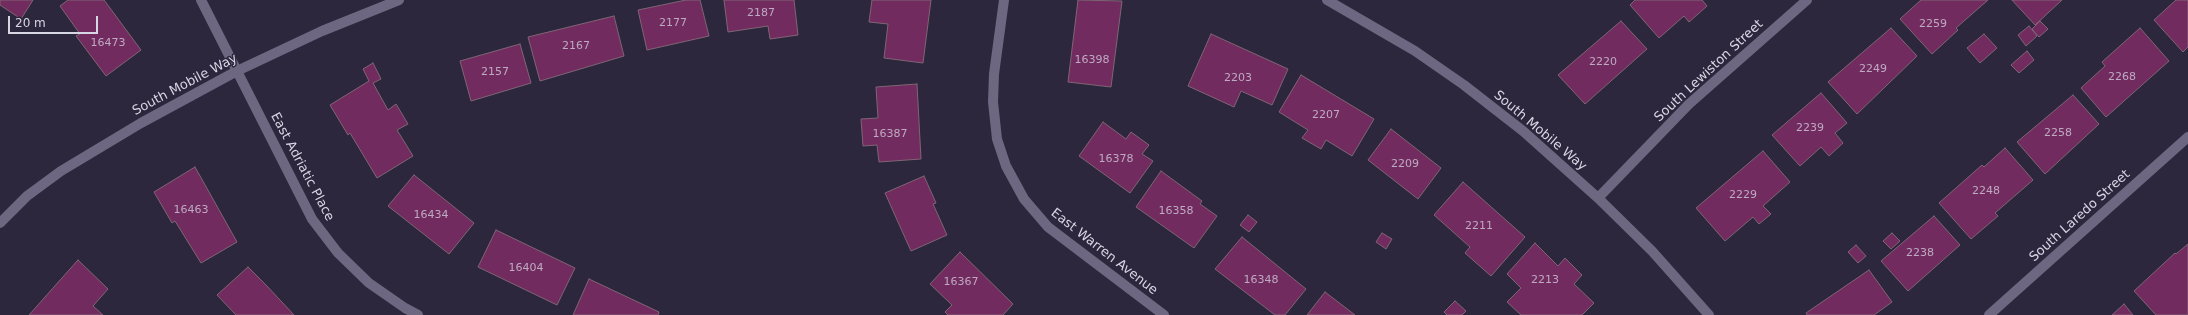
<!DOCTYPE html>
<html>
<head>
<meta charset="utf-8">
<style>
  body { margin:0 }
  #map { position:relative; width:2188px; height:315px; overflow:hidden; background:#2d273d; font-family:"DejaVu Sans",sans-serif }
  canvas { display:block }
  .scale { position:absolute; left:8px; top:16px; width:90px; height:18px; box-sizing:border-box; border:2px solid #d8d5e4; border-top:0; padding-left:5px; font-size:12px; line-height:14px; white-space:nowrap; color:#d8d5e4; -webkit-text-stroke:3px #2d273d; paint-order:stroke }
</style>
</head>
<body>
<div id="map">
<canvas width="2188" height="315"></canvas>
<div class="scale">20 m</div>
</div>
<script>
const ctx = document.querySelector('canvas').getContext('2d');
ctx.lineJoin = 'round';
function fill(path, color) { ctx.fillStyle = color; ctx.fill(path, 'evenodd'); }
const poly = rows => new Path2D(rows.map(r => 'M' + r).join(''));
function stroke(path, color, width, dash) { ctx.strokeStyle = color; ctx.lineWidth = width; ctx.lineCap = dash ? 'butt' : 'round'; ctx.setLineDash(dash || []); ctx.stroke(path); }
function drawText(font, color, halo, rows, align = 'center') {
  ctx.font = font + ' "DejaVu Sans",sans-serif'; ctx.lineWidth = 3; ctx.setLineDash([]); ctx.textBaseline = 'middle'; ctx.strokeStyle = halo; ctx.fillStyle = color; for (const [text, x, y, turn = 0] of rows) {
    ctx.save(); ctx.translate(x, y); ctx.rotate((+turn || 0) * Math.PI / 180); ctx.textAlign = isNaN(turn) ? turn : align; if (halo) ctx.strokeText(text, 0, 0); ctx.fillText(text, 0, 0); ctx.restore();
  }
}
const building = poly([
  [0,0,33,0,21,19,0,5,0,0],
  [68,0,104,0,141,50,106,76,76,36,80,34,60,6,68,0],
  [686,0,700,0,709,36,647,50,638,10,686,0],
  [724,0,794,0,798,35,770,39,768,26,728,32,724,0],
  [872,0,931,0,923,63,884,58,888,24,869,22,872,0],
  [1078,0,1122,1,1111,87,1068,82,1078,0],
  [1635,0,1702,0,1707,6,1689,22,1684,16,1659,38,1630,5,1635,0],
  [1921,0,1988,0,1956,28,1958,30,1932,54,1900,19,1921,0],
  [2012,0,2062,0,2035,25,2012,0],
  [2176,0,2188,0,2188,47,2183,52,2154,20,2176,0],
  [614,16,624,56,540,81,528,37,614,16],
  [1621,21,1647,49,1585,104,1558,75,1621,21],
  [2040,21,2048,29,2039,37,2032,29,2040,21],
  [2029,26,2037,36,2026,46,2018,35,2029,26],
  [1891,28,1917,56,1857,114,1828,82,1891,28],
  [2140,28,2169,61,2106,117,2081,88,2105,66,2102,62,2140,28],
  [1211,34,1288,69,1272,105,1241,91,1234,107,1188,86,1211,34],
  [1984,34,1997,48,1980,63,1967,48,1984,34],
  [520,44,531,83,471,101,460,61,520,44],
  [2027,51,2034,60,2019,73,2011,65,2027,51],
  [373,63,381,79,373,83,388,110,396,104,408,124,397,130,413,156,377,178,350,133,348,135,330,105,369,81,363,69,373,63],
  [1301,75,1374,119,1352,156,1326,140,1321,149,1302,138,1308,130,1279,112,1301,75],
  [917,84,921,159,879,162,877,145,863,146,861,119,878,118,876,87,917,84],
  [1821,93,1847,123,1835,133,1843,143,1829,156,1821,147,1800,166,1772,135,1821,93],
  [2073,95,2099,124,2045,174,2017,142,2073,95],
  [1103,122,1126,139,1131,132,1149,145,1142,154,1153,161,1130,193,1079,156,1103,122],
  [1391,129,1441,168,1418,199,1368,160,1391,129],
  [2005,148,2033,180,1995,213,1998,216,1971,239,1939,203,1982,165,1984,167,2005,148],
  [1763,151,1790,182,1763,206,1771,214,1759,224,1753,217,1725,241,1696,208,1763,151],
  [195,167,237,242,201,263,175,221,172,223,154,192,195,167],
  [1161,171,1202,201,1200,204,1217,216,1194,248,1136,207,1161,171],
  [414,175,474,223,449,254,388,206,414,175],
  [924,176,936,203,933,204,947,235,911,251,885,193,924,176],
  [1463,182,1525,237,1491,276,1465,253,1470,247,1434,215,1463,182],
  [1248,215,1257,222,1249,232,1240,225,1248,215],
  [1934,216,1960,245,1908,291,1881,261,1934,216],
  [496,230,575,268,557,305,478,267,496,230],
  [1382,233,1392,239,1386,249,1376,242,1382,233],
  [1892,233,1900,241,1891,249,1883,241,1892,233],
  [1242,237,1306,289,1285,315,1275,315,1215,269,1242,237],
  [1535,243,1558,266,1565,258,1582,275,1574,284,1594,303,1582,315,1521,315,1507,302,1521,288,1507,274,1535,243],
  [2188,244,2188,315,2156,315,2134,291,2175,253,2176,254,2188,244],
  [1856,245,1866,256,1858,263,1848,252,1856,245],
  [960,252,1013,304,1003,315,948,315,945,312,952,305,930,284,960,252],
  [78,260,108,289,93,306,103,315,29,315,78,260],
  [248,267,266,285,294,315,236,315,217,295,248,267],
  [1869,270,1892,302,1874,315,1807,315,1806,313,1869,270],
  [589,279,659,312,658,315,573,315,589,279],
  [1325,292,1355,315,1307,315,1325,292],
  [1455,301,1466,311,1462,315,1447,315,1444,312,1455,301],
  [2124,304,2133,315,2112,315,2124,304]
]);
fill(building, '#722b5f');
stroke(building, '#7f6575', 1);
stroke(poly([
  [201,0,312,219,338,253,369,283,405,308,418,315],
  [1004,0,994,74,993,102,997,139,1006,166,1024,199,1048,227,1164,315],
  [1327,0,1415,51,1464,85,1523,131,1598,198,1652,251,1709,315],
  [1598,198,1689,104,1807,0],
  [0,223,27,196,61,171,141,123,237,71,322,31,399,0],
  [1989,315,2188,137]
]), '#6d6781', 10);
drawText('11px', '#beaac3', null, [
  ["2187",761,13],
  ["2177",673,23],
  ["2259",1933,24],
  ["16473",108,43],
  ["2167",576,46],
  ["16398",1092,60],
  ["2220",1603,62],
  ["2249",1873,69],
  ["2157",495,72],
  ["2268",2122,77],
  ["2203",1238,78],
  ["2207",1326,115],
  ["2239",1810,128],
  ["2258",2058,133],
  ["16387",890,134],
  ["16378",1116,159],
  ["2209",1405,164],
  ["2248",1986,191],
  ["2229",1743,195],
  ["16463",191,210],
  ["16358",1176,211],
  ["16434",431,215],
  ["2211",1479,226],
  ["2238",1920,253],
  ["16404",526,268],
  ["16348",1261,280],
  ["2213",1545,280],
  ["16367",961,282]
]);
drawText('13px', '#d8d5e4', '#2d273d', [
  ["South Lewiston Street",1709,71,-43],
  ["South Mobile Way",185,85,-28],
  ["South Mobile Way",1540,131,40],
  ["East Adriatic Place",302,167,62],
  ["South Laredo Street",2080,216,-42],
  ["East Warren Avenue",1104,252,38]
]);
</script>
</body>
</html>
